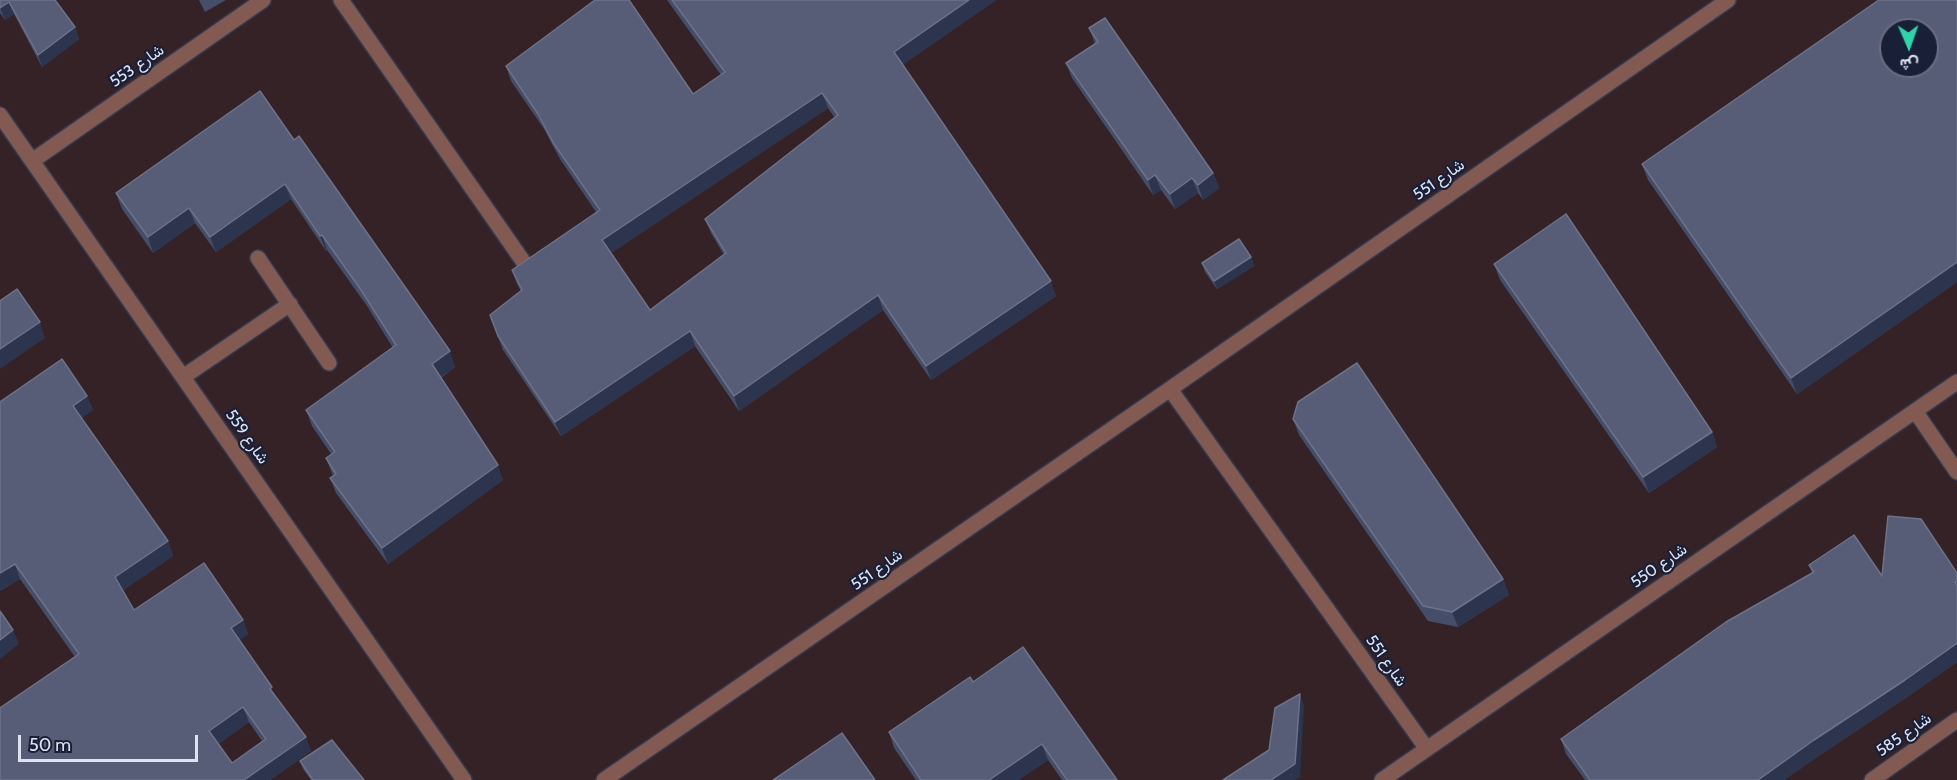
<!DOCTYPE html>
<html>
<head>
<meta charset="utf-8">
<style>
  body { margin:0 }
  #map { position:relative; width:1957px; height:780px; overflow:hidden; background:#191f37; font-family:Cabin,Vazirmatn,sans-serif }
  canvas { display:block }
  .north { position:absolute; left:1879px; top:18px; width:60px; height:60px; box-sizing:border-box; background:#191f37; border:2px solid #686d82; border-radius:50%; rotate:178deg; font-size:16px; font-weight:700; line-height:24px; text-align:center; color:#dee3f3 }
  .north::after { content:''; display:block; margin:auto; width:21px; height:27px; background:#2fd4aa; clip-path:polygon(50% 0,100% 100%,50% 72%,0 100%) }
  .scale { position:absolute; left:18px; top:735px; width:180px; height:27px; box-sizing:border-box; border:3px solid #dee3f3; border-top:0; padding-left:8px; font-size:18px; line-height:21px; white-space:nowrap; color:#dee3f3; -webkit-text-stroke:4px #191f37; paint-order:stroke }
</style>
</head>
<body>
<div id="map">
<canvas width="1957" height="780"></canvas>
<div class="north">ش</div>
<div class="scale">50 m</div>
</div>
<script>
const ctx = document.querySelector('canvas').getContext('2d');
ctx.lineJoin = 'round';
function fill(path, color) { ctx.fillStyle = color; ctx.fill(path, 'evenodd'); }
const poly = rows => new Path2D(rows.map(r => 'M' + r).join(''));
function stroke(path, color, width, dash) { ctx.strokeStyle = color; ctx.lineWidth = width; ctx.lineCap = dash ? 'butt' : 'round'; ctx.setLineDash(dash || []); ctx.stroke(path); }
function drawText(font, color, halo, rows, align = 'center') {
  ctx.font = font + ' Cabin,Vazirmatn,sans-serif'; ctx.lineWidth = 4.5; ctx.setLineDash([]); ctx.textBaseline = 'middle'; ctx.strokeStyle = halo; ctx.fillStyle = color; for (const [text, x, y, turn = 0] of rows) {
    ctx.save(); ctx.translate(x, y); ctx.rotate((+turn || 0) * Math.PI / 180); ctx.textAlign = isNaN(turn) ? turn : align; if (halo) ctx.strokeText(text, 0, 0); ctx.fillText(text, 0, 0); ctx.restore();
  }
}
fill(poly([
  [0,0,1957,0,1957,780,0,780],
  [1891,30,1927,30,1927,66,1891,66]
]), '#352226');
const street = poly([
  [341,0,525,264],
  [0,115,464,780],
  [32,161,263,0],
  [258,258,329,363],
  [183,377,290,304],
  [1170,389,1427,749],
  [1915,411,1957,472],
  [604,780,1170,389,1728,0],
  [1382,780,1957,382],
  [1872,780,1957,720]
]);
stroke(street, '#353a51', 18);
stroke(street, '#835a51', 15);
fill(poly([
  [0,0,75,27,79,39,42,67,14,14,5,20,0,13],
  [199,0,226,0,205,12],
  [667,0,996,0,902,65,1056,296,931,380,883,310,739,411,695,346,561,436,503,350,490,315,521,291,517,284,512,270,596,212,560,159,544,129,511,81,506,66,693,94,721,75],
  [828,108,835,118,705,219,711,233,724,255,650,310,611,253],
  [1957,0,1957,282,1797,394,1648,180,1642,164],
  [1089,28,1213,173,1219,188,1203,200,1198,193,1175,209,1161,190,1153,195,1072,78,1066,63,1095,44],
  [260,91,455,367,441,378,503,480,388,564,336,493,330,478,333,476,326,458,331,454,312,426,306,410,393,348,367,306,327,250,326,251,291,199,216,252,195,223,153,253,122,209,116,193],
  [1251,257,1254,266,1217,289,1205,272,1202,263],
  [1494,264,1712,432,1717,447,1649,493,1500,280],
  [87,396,93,410,81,418,168,541,173,556,123,590,134,610,243,620,248,634,239,640,311,751,270,780,0,780,75,657,20,579,0,591],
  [249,722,262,741,232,763,218,744],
  [1293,419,1503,579,1509,595,1458,627,1428,621,1299,435],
  [1809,565,1882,576,1957,573,1957,662,1910,695,1820,755,1784,780,1585,780,1566,754,1561,739,1812,573],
  [973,682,1117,780,1062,780,1048,760,1018,780,916,780,894,748,889,732],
  [300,761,364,780,311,780,303,769]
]), '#464d68');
fill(poly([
  [969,0,996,0,899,67,894,52],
  [9,2,14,14,5,20,0,8],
  [75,27,79,39,42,67,38,55],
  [822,93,828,108,608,255,602,240],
  [1213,173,1219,188,1203,200,1198,185],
  [1155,175,1161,190,1153,195,1148,180],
  [1192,178,1198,193,1175,209,1170,194],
  [285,184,291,199,216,252,210,237],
  [189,208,195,223,153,253,148,237],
  [322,235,327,250,326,251,320,236],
  [1251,257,1254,266,1217,289,1214,281],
  [1957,262,1957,282,1797,394,1791,378],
  [1051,281,1056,296,931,380,926,366],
  [878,295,883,310,739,411,734,396],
  [40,322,45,338,0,369,0,349],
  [690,331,695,346,561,436,555,422],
  [450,351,455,367,437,380,432,364],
  [87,396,93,410,78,421,73,406],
  [1712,432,1717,447,1649,493,1643,477],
  [498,465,503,480,388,564,382,548],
  [168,541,173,556,121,592,115,577],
  [15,564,20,579,0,591,0,573],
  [1503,579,1509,595,1458,627,1452,612],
  [243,620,248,634,236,643,231,628],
  [13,630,19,644,0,659,0,640],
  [1957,643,1957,662,1910,695,1820,755,1784,780,1758,780,1814,740],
  [1300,694,1304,706,1300,777,1295,780,1271,780],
  [243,707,249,722,215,746,209,731],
  [306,737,311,751,270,780,244,780],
  [1042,744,1048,760,1018,780,989,780]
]), '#2d344e');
const building = poly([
  [0,0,55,0,75,27,38,55,9,2,0,8,0,0],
  [595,0,629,0,693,94,725,72,672,0,969,0,894,52,1051,281,926,366,878,295,734,396,690,331,555,422,498,336,490,315,522,290,512,270,600,210,554,144,538,114,506,66,595,0],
  [822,93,838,115,705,219,726,253,650,310,602,240,822,93],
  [1879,0,1957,0,1957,262,1791,378,1642,164,1879,0],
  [1891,30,1927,30,1927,66,1891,66,1891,30],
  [1105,18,1213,173,1198,185,1192,178,1170,194,1155,175,1148,180,1066,63,1098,42,1089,28,1105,18],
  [260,91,294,140,299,136,450,351,432,364,498,465,382,548,330,478,336,474,326,458,335,452,306,410,396,345,361,290,322,235,320,236,285,184,210,237,189,208,148,237,116,193,260,91],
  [1566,214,1712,432,1643,477,1494,264,1566,214],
  [1239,239,1251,257,1214,281,1202,263,1239,239],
  [17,289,40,322,0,349,0,301,17,289],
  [62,359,87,396,73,406,168,541,115,577,134,610,204,563,243,620,231,628,272,687,270,689,306,737,244,780,0,780,0,708,79,654,15,564,0,573,0,402,62,359],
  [243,707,266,739,232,763,209,731,243,707],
  [1357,363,1503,579,1452,612,1423,606,1293,419,1298,402,1357,363],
  [1888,516,1921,519,1957,573,1957,581,1955,582,1957,586,1957,643,1905,680,1814,740,1758,780,1590,780,1561,739,1726,622,1814,572,1809,565,1854,535,1882,576,1888,516],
  [0,611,13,630,0,640,0,611],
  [1023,647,1117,780,1067,780,1042,744,989,780,921,780,889,732,970,677,973,682,1023,647],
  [1300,694,1295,764,1271,780,1223,780,1269,750,1275,708,1300,694],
  [842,733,875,780,773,780,842,733],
  [332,740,364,780,313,780,300,761,332,740]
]);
fill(building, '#575d76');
stroke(building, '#6c728a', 1.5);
drawText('16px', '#dee3f3', '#191f37', [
  ["شارع 553",137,66,-35],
  ["شارع 551",1439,180,-35],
  ["شارع 559",247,437,55],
  ["شارع 550",1659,566,-35],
  ["شارع 551",877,570,-35],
  ["شارع 551",1386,661,55],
  ["شارع 585",1904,735,-35]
]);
</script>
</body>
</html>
